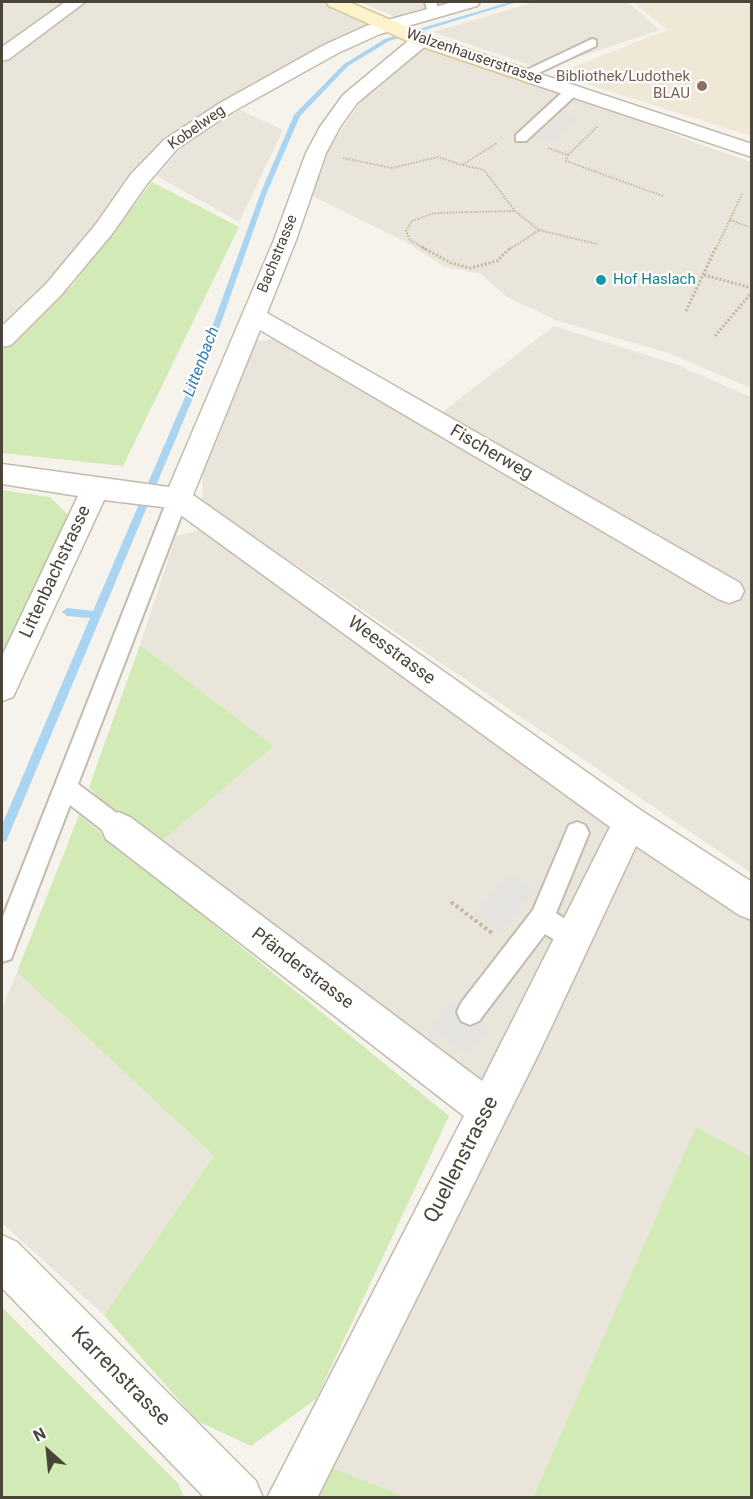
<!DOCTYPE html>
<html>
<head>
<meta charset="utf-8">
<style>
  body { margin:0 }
  #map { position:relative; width:753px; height:1499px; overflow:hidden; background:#f6f3ec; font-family:Roboto,sans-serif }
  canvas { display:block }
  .frame { position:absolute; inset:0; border:3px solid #4b4439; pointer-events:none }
  .north { position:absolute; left:18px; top:1421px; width:60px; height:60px; -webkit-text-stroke:4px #fff; paint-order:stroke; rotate:333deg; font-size:16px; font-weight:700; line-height:24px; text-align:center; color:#4b4439 }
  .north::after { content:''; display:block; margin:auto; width:21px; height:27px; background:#4b4439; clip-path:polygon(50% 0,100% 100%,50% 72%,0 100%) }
</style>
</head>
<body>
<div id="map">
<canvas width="753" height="1499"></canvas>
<div class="frame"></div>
<div class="north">N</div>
</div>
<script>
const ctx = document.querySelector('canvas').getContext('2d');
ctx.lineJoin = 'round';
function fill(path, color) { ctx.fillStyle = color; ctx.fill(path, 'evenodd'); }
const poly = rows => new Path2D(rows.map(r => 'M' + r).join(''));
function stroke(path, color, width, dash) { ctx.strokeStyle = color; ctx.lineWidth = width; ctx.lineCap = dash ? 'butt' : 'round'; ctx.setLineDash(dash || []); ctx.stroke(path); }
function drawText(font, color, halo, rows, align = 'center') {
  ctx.font = font + ' Roboto,sans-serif'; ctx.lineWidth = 4.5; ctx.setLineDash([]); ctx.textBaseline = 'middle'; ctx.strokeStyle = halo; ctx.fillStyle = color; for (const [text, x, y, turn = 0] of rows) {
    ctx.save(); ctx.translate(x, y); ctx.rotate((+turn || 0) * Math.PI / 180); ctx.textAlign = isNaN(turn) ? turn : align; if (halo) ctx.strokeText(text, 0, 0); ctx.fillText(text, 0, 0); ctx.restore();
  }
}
fill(poly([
  [2,2,70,2,2,51],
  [86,2,335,2,389,25,214,107,178,131,150,154,131,175,79,250,48,283,2,324,2,64],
  [360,2,450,2,396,17],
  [535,2,628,2,660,30,542,69,433,32],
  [421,40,531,77,696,143,751,162,751,388,668,353,558,321,507,297,481,274,445,267,406,242,310,195,330,147,361,101,383,69],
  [240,110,283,130,239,222,157,176,182,147],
  [554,326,675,364,751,397,751,873,202,501,203,467,253,342,273,339,427,424],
  [203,529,751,913,751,1157,696,1128,533,1497,406,1497,310,1459,487,1109,149,852,274,746,140,645,176,536],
  [17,972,214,1156,104,1315,2,1223,2,1009]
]), '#eae5da');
fill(poly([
  [633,2,751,2,751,136,555,74,667,30]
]), '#efe8d6');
fill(poly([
  [152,182,239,227,123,466,2,453,2,350,72,286],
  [2,490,50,497,70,517,2,661],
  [140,645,274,746,149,852,89,787],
  [79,815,449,1116,316,1399,251,1446,197,1421,104,1315,214,1156,17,972],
  [696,1127,751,1157,751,1497,533,1497],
  [2,1307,178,1483,184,1497,2,1497],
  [310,1459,406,1497,295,1498]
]), '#d2eab5');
fill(poly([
  [564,112,579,117,553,143,537,138],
  [510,872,534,891,499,933,475,914],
  [451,1000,489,1026,469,1056,428,1027]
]), '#e5e3e0');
fill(poly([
  [510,2,517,2,389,41,348,66,300,116,267,192,203,374,8,837,6,841,2,842,2,825,90,618,67,616,62,612,67,608,93,611,195,374,261,192,294,115,344,64,385,39,510,2]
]), '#a9d4f2');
const lane = poly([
  [425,2,437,2,437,16,429,16,425,2],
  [592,39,596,40,596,46,530,77,520,77,518,74,592,39],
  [572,87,577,88,577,94,526,141,516,141,516,135,567,88,572,87],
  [178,491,185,493,188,498,78,784,126,820,130,828,126,836,118,839,110,836,70,805,11,959,2,962,2,919,168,498,171,493,178,491],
  [577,822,585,825,589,833,556,913,582,930,586,939,582,948,573,951,545,934,479,1021,470,1025,461,1021,457,1012,461,1003,533,910,569,825,577,822]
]);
const street = poly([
  [65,2,85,2,9,59,2,61,2,47,65,2],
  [453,2,480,2,477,6,380,34,338,53,234,111,178,148,147,184,112,234,62,294,11,345,2,347,2,326,46,284,96,224,131,174,164,140,220,103,324,45,366,26,453,2],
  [421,34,428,36,430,40,428,44,357,103,340,127,326,153,296,240,267,313,740,583,744,591,740,599,729,603,718,599,260,330,193,495,642,811,752,882,752,920,739,915,636,846,539,1053,317,1498,267,1498,464,1116,106,839,101,828,106,817,118,812,130,817,482,1081,610,827,171,508,104,500,13,697,2,701,2,656,78,496,2,484,2,464,169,487,274,240,306,153,320,127,343,95,414,36,421,34],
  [531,71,752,144,752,157,524,81,521,77,531,71],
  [2,1235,17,1242,256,1481,263,1498,205,1498,2,1288,2,1235]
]);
const secondary = poly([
  [326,2,349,2,428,36,538,73,541,77,531,83,524,81,414,44,329,6,326,2]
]);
stroke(lane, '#c2bbae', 4);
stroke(street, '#c2bbae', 3);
stroke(secondary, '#d6c79b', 3);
stroke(poly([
  [548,148,568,155,566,161,663,196],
  [568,155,598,126],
  [343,158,392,168,438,157,462,165,497,143],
  [463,165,484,170,515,211,539,230,597,244],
  [730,220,752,228],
  [425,249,410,240,406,231,412,221,434,213,515,211],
  [510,249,539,230],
  [716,249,742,194]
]), '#c4b79f', 2, [1.5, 1.5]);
stroke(poly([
  [422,247,451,263,470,268,497,261,511,247],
  [704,275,752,288],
  [686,311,716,247],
  [715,336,752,292]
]), '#c4b79f', 3, [2, 2]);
stroke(poly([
  [451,902,492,933]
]), '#c4b79f', 4, [3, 3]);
fill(lane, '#fff');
fill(street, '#fff');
fill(secondary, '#fff3cd');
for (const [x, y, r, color] of [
  [702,86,6,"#8d6e63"],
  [601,280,6,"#0f9aa8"]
]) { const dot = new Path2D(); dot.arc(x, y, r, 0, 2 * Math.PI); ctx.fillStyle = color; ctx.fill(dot); stroke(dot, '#fff', 2); }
drawText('15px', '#4b4439', '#fff', [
  ["Walzenhauserstrasse",474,57,19],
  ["Kobelweg",197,128,-35],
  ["Bachstrasse",278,254,-68]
]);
drawText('15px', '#785e54', '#fff', [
  ["Bibliothek/Ludothek",690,77],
  ["BLAU",690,94]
], 'right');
drawText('15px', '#0d838f', '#fff', [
  ["Hof Haslach",613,280]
], 'left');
drawText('italic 16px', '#2e7ab2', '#fff', [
  ["Littenbach",202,362,-69]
]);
drawText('18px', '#4b4439', '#fff', [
  ["Fischerweg",491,453,30],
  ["Littenbachstrasse",56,572,-65],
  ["Weesstrasse",391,651,36],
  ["Pfänderstrasse",302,969,37]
]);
drawText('21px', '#4b4439', '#fff', [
  ["Quellenstrasse",462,1160,-63],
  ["Karrenstrasse",120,1377,45]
]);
</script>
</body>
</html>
